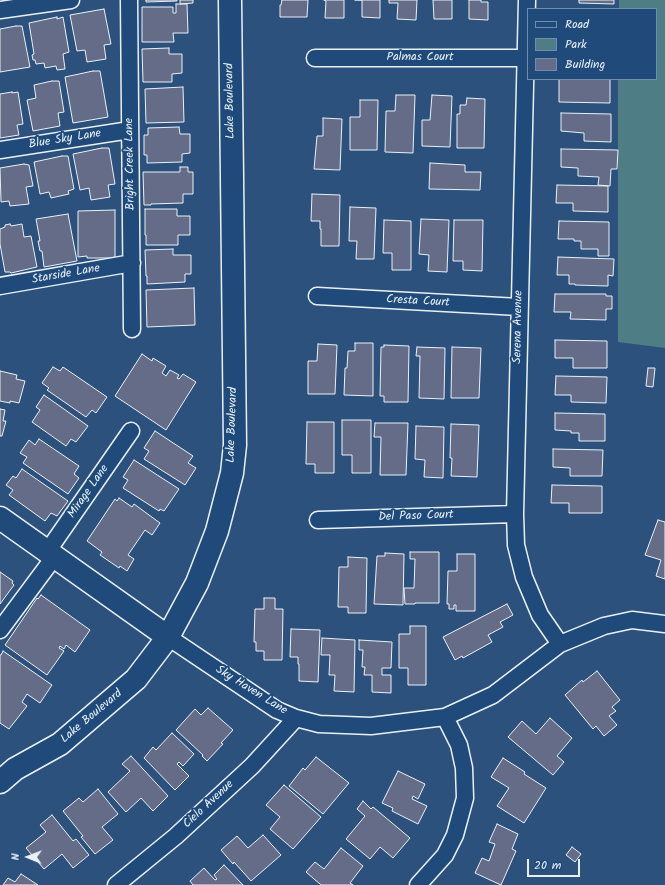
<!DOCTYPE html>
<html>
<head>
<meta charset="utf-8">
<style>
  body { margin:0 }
  #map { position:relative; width:665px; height:885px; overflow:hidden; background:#2d517d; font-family:Kalam,sans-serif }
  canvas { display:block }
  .legend { position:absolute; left:527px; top:8px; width:130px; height:72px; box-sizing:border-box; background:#1f4a7a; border:1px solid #6f8dac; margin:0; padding:5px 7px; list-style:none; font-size:12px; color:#e8f1f8 }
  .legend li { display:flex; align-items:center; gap:8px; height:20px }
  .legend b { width:20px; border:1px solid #6f8dac }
  .north { position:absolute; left:8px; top:837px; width:40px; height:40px; -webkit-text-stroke:3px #1f4a7a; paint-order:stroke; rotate:271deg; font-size:11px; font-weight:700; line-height:16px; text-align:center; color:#e8f1f8 }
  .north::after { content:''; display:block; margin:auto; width:14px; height:18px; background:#e8f1f8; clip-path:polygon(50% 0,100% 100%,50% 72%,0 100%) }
  .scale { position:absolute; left:527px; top:859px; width:53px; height:18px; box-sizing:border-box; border:2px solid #e8f1f8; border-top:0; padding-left:5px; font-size:12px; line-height:14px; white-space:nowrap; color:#e8f1f8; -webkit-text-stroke:3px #1f4a7a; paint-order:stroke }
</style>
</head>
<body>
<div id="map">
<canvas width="665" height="885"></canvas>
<ul class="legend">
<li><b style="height:5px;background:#1f4a7a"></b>Road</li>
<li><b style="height:11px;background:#4f7d86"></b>Park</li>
<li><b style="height:11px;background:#646c88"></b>Building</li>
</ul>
<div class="north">N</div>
<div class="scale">20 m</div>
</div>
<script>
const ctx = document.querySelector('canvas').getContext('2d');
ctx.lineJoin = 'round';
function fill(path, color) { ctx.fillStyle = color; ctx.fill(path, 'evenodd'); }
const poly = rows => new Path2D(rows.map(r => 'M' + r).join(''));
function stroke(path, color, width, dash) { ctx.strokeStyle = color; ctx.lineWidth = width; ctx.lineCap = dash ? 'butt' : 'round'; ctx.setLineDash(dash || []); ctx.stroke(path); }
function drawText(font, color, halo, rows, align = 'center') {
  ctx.font = font + ' Kalam,sans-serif'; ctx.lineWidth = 4; ctx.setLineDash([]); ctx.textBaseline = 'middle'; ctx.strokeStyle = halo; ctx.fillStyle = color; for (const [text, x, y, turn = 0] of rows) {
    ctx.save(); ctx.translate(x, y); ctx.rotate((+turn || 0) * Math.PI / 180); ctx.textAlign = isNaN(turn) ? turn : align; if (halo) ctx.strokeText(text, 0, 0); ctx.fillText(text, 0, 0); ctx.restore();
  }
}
fill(poly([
  [619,0,665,0,665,348,618,342,618,79,656,79,656,9,619,9]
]), '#4f7d86');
const building = poly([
  [146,0,177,0,177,1,146,2,146,0],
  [180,0,193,0,193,3,180,4,180,0],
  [282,0,308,0,307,17,280,17,280,5,281,5,282,0],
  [324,0,344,0,344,18,325,18,326,1,324,0],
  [355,0,380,0,380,18,362,17,362,0,355,0],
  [389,0,417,0,416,20,397,19,398,3,389,3,389,0],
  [433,0,452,0,452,19,434,19,433,0],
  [469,0,481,0,481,2,488,2,488,20,469,19,469,0],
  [579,0,614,0,614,4,579,3,579,0],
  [176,4,187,4,188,33,173,33,174,42,142,42,142,7,173,7,173,13,176,13,176,4],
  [104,9,111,44,104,45,106,59,87,62,85,50,77,51,70,15,104,9],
  [57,17,57,19,63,17,69,52,63,54,65,69,57,70,56,66,45,68,44,63,36,64,35,60,33,60,32,55,34,54,29,23,57,17],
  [16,26,22,26,30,67,0,72,0,29,16,26],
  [169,48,169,54,182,54,182,73,172,74,172,82,143,82,142,49,169,48],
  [93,71,100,71,108,117,73,123,65,77,93,71],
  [559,79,610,79,610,103,559,102,559,79],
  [52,81,59,81,64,112,58,113,60,126,33,131,27,100,36,98,34,85,52,81],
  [183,87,184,122,146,123,145,89,183,87],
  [12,92,12,93,18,92,23,124,17,125,19,135,0,138,0,94,12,92],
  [396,95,415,95,413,153,385,152,386,111,395,111,396,95],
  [432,95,452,96,450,147,422,146,422,120,430,120,432,95],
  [467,98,485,99,484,148,457,148,457,114,460,114,460,105,466,105,467,98],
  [360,100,378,100,377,150,350,150,350,117,360,117,360,100],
  [561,113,611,114,611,142,584,141,584,133,561,131,561,113],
  [323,118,342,119,340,170,314,169,317,136,323,136,323,118],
  [179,127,180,134,190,134,190,153,182,154,182,162,147,163,147,155,144,155,144,135,148,135,148,128,179,127],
  [102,148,109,148,115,184,108,185,110,197,91,200,89,188,80,190,73,154,102,148],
  [561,149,618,150,617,169,611,169,610,186,598,185,599,177,578,176,578,168,561,167,561,149],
  [62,156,68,156,74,189,68,191,69,194,51,198,49,192,40,194,34,162,62,156],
  [430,163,465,165,465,172,481,172,480,190,429,189,430,163],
  [24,164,29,165,33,186,26,187,29,204,10,206,9,201,1,202,0,168,24,164],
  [180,167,188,167,188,172,193,172,193,194,183,194,183,203,151,204,151,205,144,205,143,172,180,172,180,167],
  [557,185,608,186,608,212,573,211,573,203,556,203,557,185],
  [312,194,340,195,339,246,321,246,321,229,320,229,320,221,311,221,312,194],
  [350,207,376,208,374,259,356,259,357,241,349,241,350,207],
  [145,209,177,209,177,216,190,216,190,235,178,235,178,245,146,245,146,235,145,235,145,209],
  [115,210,115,258,87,258,87,256,78,257,78,211,115,210],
  [68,214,77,261,44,267,42,251,40,251,38,241,40,241,36,219,68,214],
  [421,219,449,220,447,272,428,271,429,255,419,254,421,219],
  [384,220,411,221,411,270,392,270,392,253,383,253,384,220],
  [454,220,483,220,482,271,463,270,463,261,453,261,454,220],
  [559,221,609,222,609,256,598,256,598,249,581,249,581,241,574,241,574,239,558,239,559,221],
  [10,224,11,226,22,224,24,237,31,236,37,267,11,273,10,272,5,272,0,244,0,229,5,227,5,225,10,224],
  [173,249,173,255,191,255,191,274,185,274,185,282,147,284,147,276,146,276,145,250,173,249],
  [558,257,614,259,613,276,608,275,608,286,575,285,575,284,569,284,569,275,557,275,558,257],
  [194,288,195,325,147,327,146,290,194,288],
  [555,294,606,294,606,296,612,296,612,309,606,309,606,320,570,319,571,312,554,312,555,294],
  [555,340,607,341,607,368,573,368,573,358,555,358,555,340],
  [355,343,373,343,373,396,344,395,345,368,347,368,348,351,355,351,355,343],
  [318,344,337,345,335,394,308,394,308,361,317,361,318,344],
  [384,345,409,346,408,402,384,402,384,396,380,396,381,347,384,347,384,345],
  [417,347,445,348,444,399,419,398,420,356,416,356,417,347],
  [452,347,481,348,479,398,451,398,452,347],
  [142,354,152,361,153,358,166,366,162,373,166,376,170,370,179,375,177,378,179,379,183,374,196,382,166,430,115,396,142,354],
  [53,367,60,371,63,367,107,397,96,413,92,410,86,417,47,390,49,388,42,383,53,367],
  [648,368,655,368,653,387,646,386,648,368],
  [0,371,17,375,16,379,25,381,19,403,10,401,10,403,0,401,0,371],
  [556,376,607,377,606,403,571,402,571,395,555,395,556,376],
  [44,395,88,426,76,442,71,439,66,446,32,422,40,410,36,407,44,395],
  [0,409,5,410,3,421,6,421,2,436,0,436,0,409],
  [555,413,605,414,605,441,579,441,579,433,571,433,571,431,555,430,555,413],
  [342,420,371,420,371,473,352,473,352,455,342,455,342,420],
  [307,422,334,422,334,473,315,473,315,464,306,464,307,422],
  [375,423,408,423,406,475,380,475,381,437,374,437,375,423],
  [451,424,479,425,477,477,451,476,452,458,450,458,451,424],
  [416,426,444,427,443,478,424,477,425,460,415,459,416,426],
  [155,431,193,456,188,463,196,468,185,485,144,459,149,451,144,448,155,431],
  [39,439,79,466,74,474,79,478,68,494,23,463,27,457,20,453,29,440,35,445,39,439],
  [553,449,603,450,602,476,570,476,570,468,553,467,553,449],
  [134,460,179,489,164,511,160,509,159,511,123,488,128,480,123,477,134,460],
  [22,469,68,501,57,516,51,513,45,521,9,495,13,490,6,485,13,476,16,478,22,469],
  [552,485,602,486,602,513,569,513,569,503,551,503,552,485],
  [119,498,132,507,134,504,160,523,152,535,145,530,128,555,134,559,127,571,120,566,119,568,100,555,102,552,87,541,115,499,117,501,119,498],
  [658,520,665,522,665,579,656,576,661,560,645,555,658,520],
  [410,552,439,552,439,603,415,603,415,604,405,604,404,588,414,588,415,559,410,559,410,552],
  [385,553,404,554,403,605,374,604,377,556,385,556,385,553],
  [457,554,475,554,475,611,456,611,456,605,454,605,454,609,449,609,449,604,447,604,448,571,457,571,457,554],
  [348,557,367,558,366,613,348,613,348,607,338,607,339,567,348,567,348,557],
  [0,572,13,581,12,583,14,585,0,604,0,572],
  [41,595,90,630,75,652,66,645,64,649,60,646,59,648,64,651,47,675,5,645,37,598,38,599,41,595],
  [264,598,275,598,275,609,283,609,282,660,264,660,264,651,256,651,256,642,254,642,255,609,264,609,264,598],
  [507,604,513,615,500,622,503,627,488,635,492,642,463,658,462,656,455,660,443,637,507,604],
  [410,626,426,626,426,685,408,685,408,668,399,668,399,634,410,634,410,626],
  [291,629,320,630,318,682,299,681,299,664,298,664,298,657,290,657,291,629],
  [322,638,355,640,354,692,334,691,335,675,329,675,330,655,321,655,322,638],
  [359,640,392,642,391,668,382,668,382,675,391,675,391,693,372,692,372,675,364,675,365,667,362,667,363,650,359,650,359,640],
  [3,651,52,685,40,703,27,694,22,702,27,706,9,729,0,723,0,655,1,655,3,651],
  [597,671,620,700,612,707,616,711,609,716,617,725,604,736,596,726,593,729,565,695,582,680,583,682,597,671],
  [208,708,233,730,221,743,223,744,207,761,202,756,203,755,176,730,195,709,201,715,208,708],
  [550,718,572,738,557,756,564,762,553,775,508,737,522,721,536,734,550,718],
  [172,733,194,754,183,766,179,762,177,764,189,776,175,790,144,758,153,747,156,750,172,733],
  [131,756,168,796,153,811,141,798,126,812,108,792,130,771,122,764,131,756],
  [316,757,349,783,323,814,289,786,303,768,305,770,316,757],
  [503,758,525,772,524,774,546,788,524,823,497,806,509,788,491,777,503,758],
  [398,771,425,784,418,799,413,796,412,799,427,806,418,824,392,811,393,808,382,803,398,771],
  [284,785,321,817,293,849,270,829,280,817,266,805,284,785],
  [98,789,118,814,102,827,113,840,95,854,81,837,83,836,63,811,79,798,83,802,98,789],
  [363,801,371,809,373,807,410,838,393,858,380,847,370,859,346,839,365,816,357,809,363,801],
  [52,815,73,841,76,839,89,855,73,868,62,854,44,869,26,848,46,832,40,825,52,815],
  [497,824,518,834,512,849,516,851,501,885,475,873,482,858,489,861,495,844,489,842,497,824],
  [263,835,281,855,251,881,234,862,233,864,221,850,237,836,248,848,263,835],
  [572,847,581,854,575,862,566,855,572,847],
  [341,848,363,866,350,883,353,885,321,885,306,872,315,862,324,869,341,848],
  [224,865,243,885,193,885,190,881,204,868,215,880,217,879,214,875,224,865],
  [21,874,38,885,3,885,8,878,15,882,21,874]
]);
fill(building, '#646c88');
stroke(building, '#e8f1f8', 1);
const street = poly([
  [129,0,132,329],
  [527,0,515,514,516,545,524,577,540,615,560,644],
  [0,10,71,0],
  [315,58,525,58],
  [0,150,130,130],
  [0,286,132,263],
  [317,296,519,307],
  [318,520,515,514],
  [47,552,131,431],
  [0,630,55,556],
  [168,637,277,710,296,718,319,724,371,726,445,717,493,695,560,644,604,626,632,620,665,624],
  [116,885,176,836,252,766,296,718],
  [418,885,445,855,455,835,465,798,464,768,459,745,445,717]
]);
const secondary = poly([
  [0,518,168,637],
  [0,782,15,769,60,744,136,679,168,637,197,583,217,531,232,473,235,445,230,0]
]);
stroke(street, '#e8f1f8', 19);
stroke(secondary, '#e8f1f8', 25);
stroke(street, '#1f4a7a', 16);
stroke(secondary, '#1f4a7a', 22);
drawText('12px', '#e8f1f8', '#1f4a7a', [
  ["Palmas Court",420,58],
  ["Lake Boulevard",231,101,-91],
  ["Blue Sky Lane",65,140,-9],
  ["Bright Creek Lane",131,164,-91],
  ["Starside Lane",66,275,-10],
  ["Cresta Court",418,302,3],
  ["Serena Avenue",519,327,-89],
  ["Lake Boulevard",233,425,-88],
  ["Mirage Lane",89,492,-55],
  ["Del Paso Court",416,517,-2],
  ["Sky Haven Lane",251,691,32],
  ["Lake Boulevard",92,717,-40],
  ["Cielo Avenue",209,805,-43]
]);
</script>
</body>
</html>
